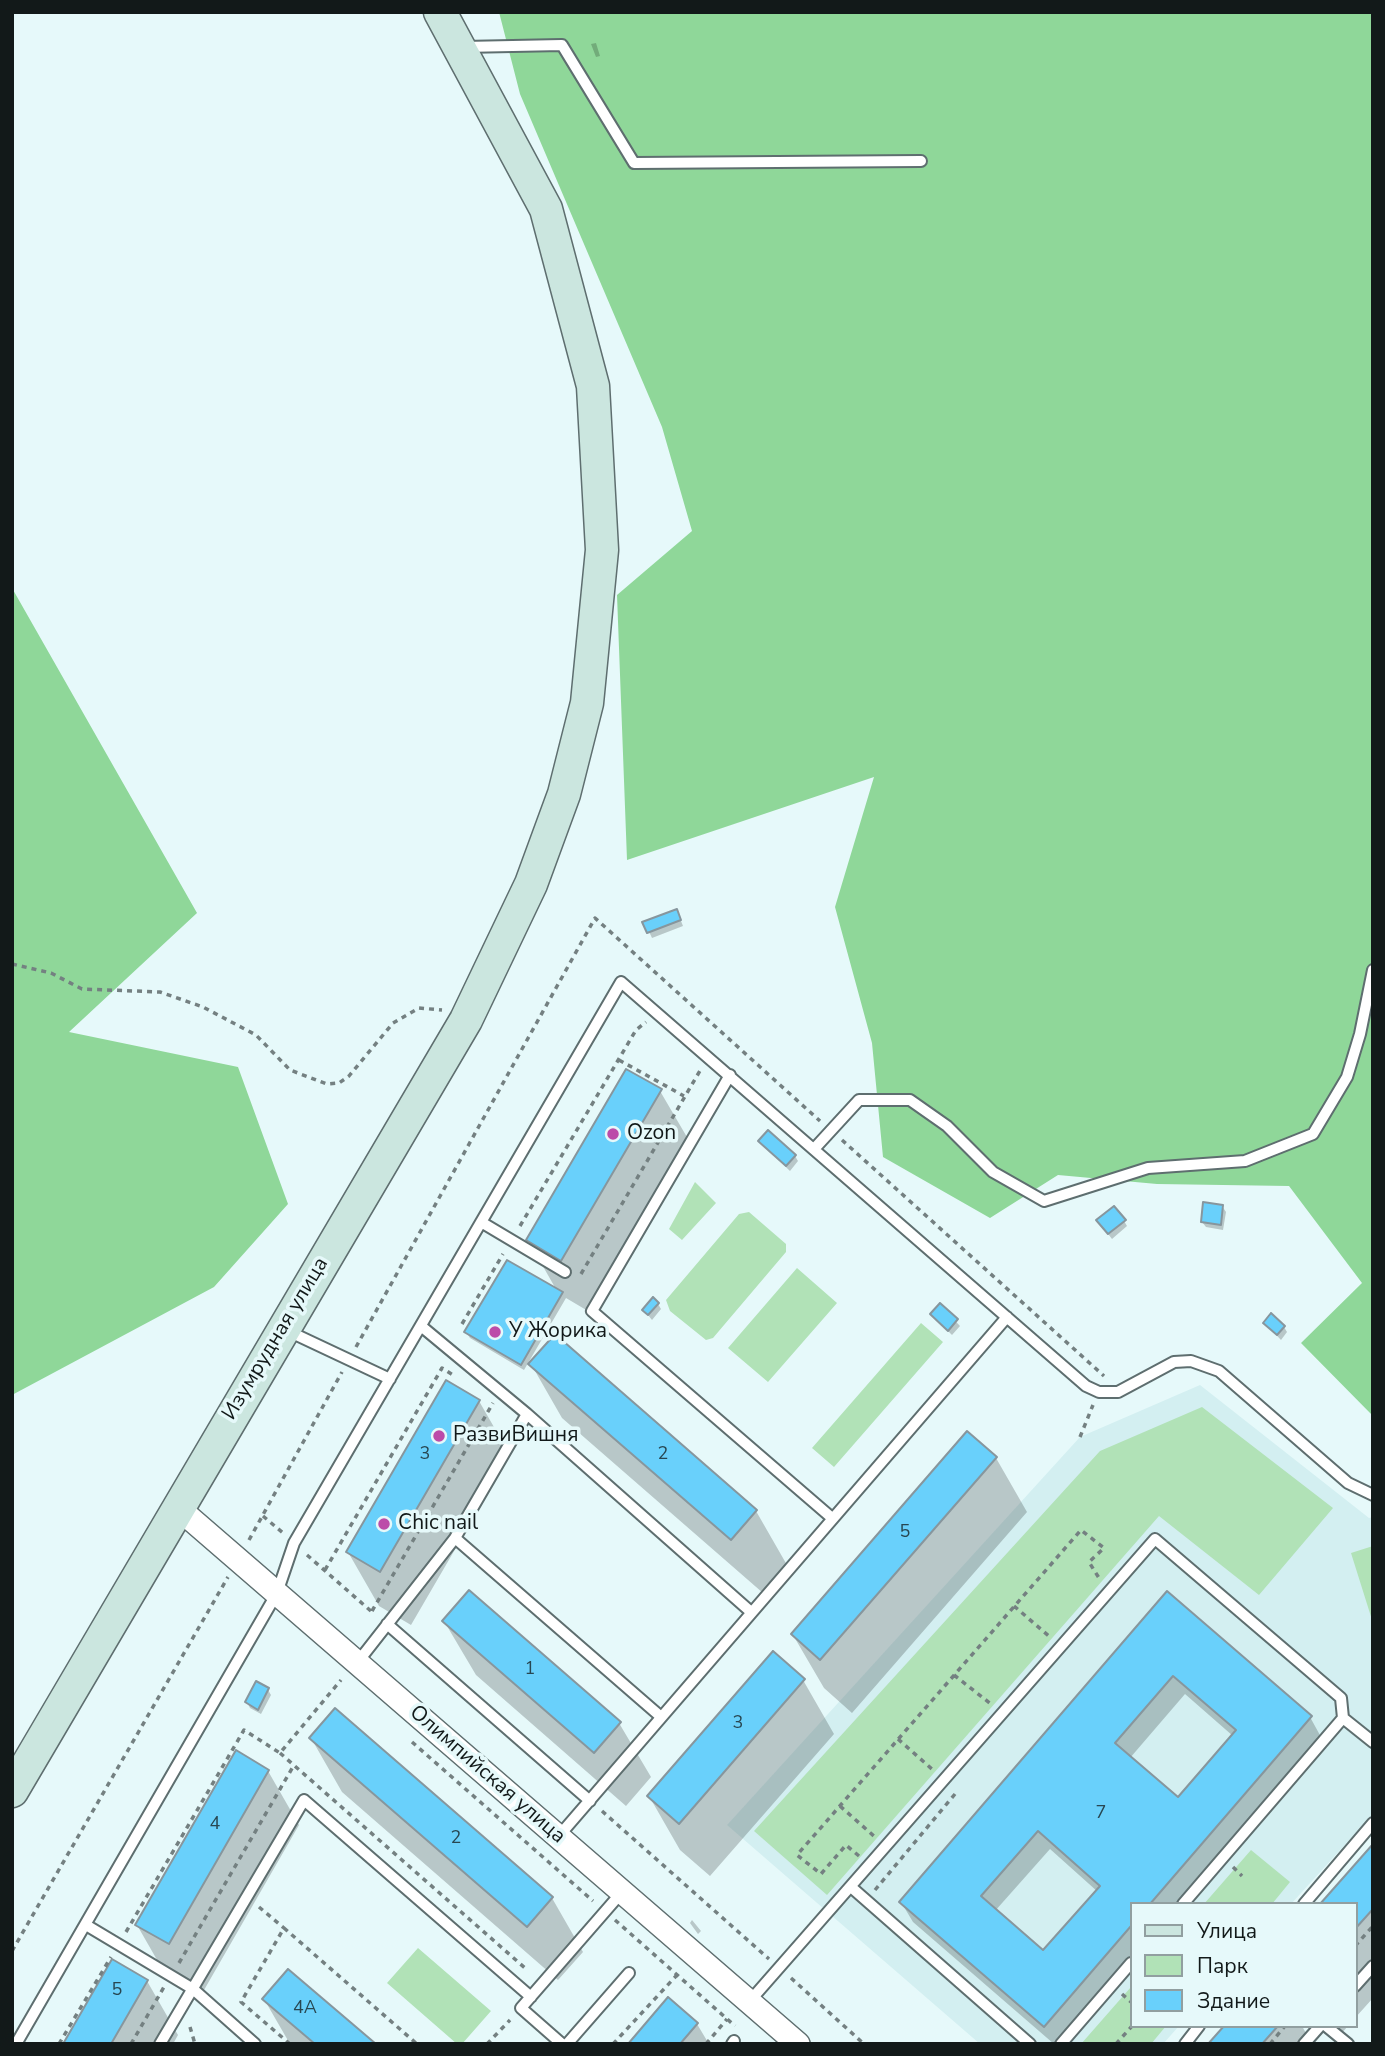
<!DOCTYPE html>
<html>
<head>
<meta charset="utf-8">
<style>
  body { margin:0 }
  #map { position:relative; width:1385px; height:2056px; overflow:hidden; background:#e6f9fa; font-family:"Nunito Sans",sans-serif }
  canvas { display:block }
  .frame { position:absolute; inset:0; border:14px solid #121919; pointer-events:none }
  .legend { position:absolute; left:1130px; top:1902px; width:228px; height:126px; box-sizing:border-box; background:#e6f9fa; border:2px solid #919fa0; margin:0; padding:9px 12px; list-style:none; font-size:21px; color:#121919 }
  .legend li { display:flex; align-items:center; gap:14px; height:35px }
  .legend b { width:35px; border:2px solid #919fa0 }
</style>
</head>
<body>
<div id="map">
<canvas width="1385" height="2056"></canvas>
<div class="frame"></div>
<ul class="legend">
<li><b style="height:9px;background:#cbe6df"></b>Улица</li>
<li><b style="height:19px;background:#b1e2b7"></b>Парк</li>
<li><b style="height:19px;background:#69d0fb"></b>Здание</li>
</ul>
</div>
<script>
const ctx = document.querySelector('canvas').getContext('2d');
ctx.lineJoin = 'round';
function fill(path, color) { ctx.fillStyle = color; ctx.fill(path, 'evenodd'); }
const poly = rows => new Path2D(rows.map(r => 'M' + r).join(''));
function stroke(path, color, width, dash) { ctx.strokeStyle = color; ctx.lineWidth = width; ctx.lineCap = dash ? 'butt' : 'round'; ctx.setLineDash(dash || []); ctx.stroke(path); }
function drawText(font, color, halo, rows, align = 'center') {
  ctx.font = font + ' "Nunito Sans",sans-serif'; ctx.lineWidth = 7; ctx.setLineDash([]); ctx.textBaseline = 'middle'; ctx.strokeStyle = halo; ctx.fillStyle = color; for (const [text, x, y, turn = 0] of rows) {
    ctx.save(); ctx.translate(x, y); ctx.rotate((+turn || 0) * Math.PI / 180); ctx.textAlign = isNaN(turn) ? turn : align; if (halo) ctx.strokeText(text, 0, 0); ctx.fillText(text, 0, 0); ctx.restore();
  }
}
fill(poly([
  [1200,1385,1369,1518,1373,1517,1373,1814,1291,1904,1131,1904,1131,2026,1179,2026,1163,2044,980,2044,727,1825,1080,1437]
]), '#d3eff1');
fill(poly([
  [695,1182,716,1203,682,1240,669,1229],
  [749,1212,786,1244,786,1252,713,1338,706,1340,670,1311,666,1300,739,1214],
  [797,1268,837,1303,768,1382,728,1348],
  [921,1323,943,1342,834,1467,812,1448],
  [1202,1407,1333,1508,1259,1595,1159,1516,827,1895,754,1831,1100,1451],
  [1373,1546,1373,1623,1351,1553],
  [1251,1850,1290,1882,1272,1904,1204,1904],
  [418,1948,491,2011,462,2044,457,2044,387,1983],
  [1131,1987,1131,2026,1166,2026,1151,2044,1081,2044]
]), '#b1e2b7');
fill(poly([
  [499,12,1373,12,1373,1416,1301,1343,1362,1283,1289,1186,1157,1184,1058,1175,990,1218,883,1157,872,1043,835,907,874,777,627,860,617,595,692,531,662,427,520,94],
  [12,588,197,913,69,1032,238,1067,288,1204,214,1287,12,1395]
]), '#8fd799');
fill(poly([
  [596,43,600,56,596,57,591,44],
  [679,916,683,926,652,938,645,923],
  [660,1091,691,1144,593,1314,566,1298,524,1370,470,1338,466,1332,557,1291,528,1240],
  [760,1142,795,1156,798,1161,790,1171],
  [1222,1206,1226,1212,1223,1230,1206,1227,1202,1222],
  [1124,1221,1127,1226,1112,1239,1102,1226],
  [658,1304,661,1309,652,1320,644,1310],
  [940,1305,960,1326,952,1335,932,1315],
  [1265,1323,1284,1327,1287,1332,1281,1340],
  [531,1364,756,1511,787,1565,763,1593,562,1418],
  [479,1401,510,1455,411,1625,379,1606,348,1552],
  [996,1458,1027,1512,852,1713,824,1688,793,1635],
  [1167,1594,1310,1717,1321,1737,1177,1904,1131,1904,1131,1957,1054,2044,913,1922,901,1902],
  [1185,1694,1233,1736,1178,1800,1130,1758],
  [1050,1849,1098,1892,1043,1953,995,1911],
  [444,1621,619,1723,651,1777,626,1806,476,1675],
  [803,1680,834,1734,710,1876,680,1850,649,1796],
  [268,1690,271,1695,261,1714,250,1708,247,1702],
  [311,1738,552,1898,583,1952,558,1980,342,1792],
  [268,1771,299,1825,200,1997,168,1979,137,1925],
  [1373,1847,1373,1998,1355,2018,1355,1904],
  [692,1920,701,1931,698,1934,690,1923],
  [147,1981,178,2035,173,2044,65,2044],
  [264,1999,373,2044,290,2044],
  [697,2024,709,2044,630,2044],
  [1226,2026,1302,2026,1312,2044,1210,2044],
  [1332,2026,1348,2026,1341,2034]
]), '#0003');
const building = poly([
  [677,909,681,920,647,933,642,922,677,909],
  [626,1069,662,1089,561,1261,526,1240,626,1069],
  [768,1130,796,1155,786,1166,758,1141,768,1130],
  [1203,1202,1223,1205,1221,1225,1201,1222,1203,1202],
  [1114,1206,1126,1220,1108,1234,1096,1220,1114,1206],
  [507,1260,563,1292,521,1365,464,1332,507,1260],
  [653,1297,659,1303,648,1315,642,1310,653,1297],
  [940,1303,958,1319,948,1331,930,1314,940,1303],
  [1271,1313,1285,1326,1277,1335,1263,1323,1271,1313],
  [555,1334,757,1510,731,1540,528,1364,555,1334],
  [446,1380,480,1400,380,1572,346,1552,446,1380],
  [967,1431,997,1457,820,1660,791,1634,967,1431],
  [469,1590,621,1722,594,1753,442,1621,469,1590],
  [1167,1591,1312,1716,1150,1904,1131,1904,1131,1926,1044,2027,899,1902,1167,1591],
  [1173,1676,1236,1730,1178,1797,1115,1743,1173,1676],
  [1038,1831,1100,1886,1043,1950,981,1896,1038,1831],
  [773,1651,805,1679,679,1824,647,1796,773,1651],
  [256,1681,269,1688,258,1710,245,1702,256,1681],
  [335,1708,553,1897,527,1927,309,1738,335,1708],
  [236,1750,269,1770,169,1944,135,1925,236,1750],
  [1373,1844,1373,1909,1355,1929,1355,1904,1320,1904,1373,1844],
  [112,1959,148,1980,111,2044,63,2044,112,1959],
  [288,1969,376,2044,315,2044,262,1999,288,1969],
  [668,1997,698,2023,680,2044,628,2044,668,1997],
  [1224,2026,1278,2026,1262,2044,1208,2044,1224,2026]
]);
fill(building, '#69d0fb');
stroke(building, '#87969d', 2);
const lane = poly([
  [463,47,562,45,634,163,921,161],
  [730,1075,592,1311,832,1518],
  [814,1149,859,1100,910,1100,947,1126,993,1172,1044,1201,1148,1168,1245,1161,1313,1134,1347,1077,1360,1034,1373,970],
  [481,1222,565,1272],
  [421,1326,527,1414,751,1612],
  [288,1331,390,1379],
  [455,1538,660,1716],
  [387,1624,590,1801],
  [357,1663,455,1538,527,1414],
  [1343,1718,1373,1742],
  [558,1837,1007,1317],
  [851,1887,1030,2044],
  [1304,1904,1373,1823],
  [86,1925,193,1989,255,2044],
  [1355,1986,1373,1966],
  [749,2002,1155,1539,1341,1698,1343,1718,1183,1904],
  [1326,2026,1348,2044],
  [16,2044,277,1593,294,1543,621,982,1086,1386,1099,1392,1118,1392,1174,1362,1191,1361,1219,1371,1348,1483,1373,1495],
  [160,2044,304,1800,531,1997],
  [562,2044,521,2008,622,1892],
  [567,2044,629,1973],
  [732,2044,734,2041],
  [1061,2044,1131,1963],
  [1185,2044,1199,2026],
  [1304,2044,1320,2026]
]);
const street = poly([
  [177,1507,798,2044]
]);
const secondary = poly([
  [12,1791,466,1020,531,884,564,794,587,703,602,550,593,386,546,209,440,12]
]);
stroke(lane, '#5e6e6f', 14);
stroke(street, '#5e6e6f', 26);
stroke(secondary, '#5e6e6f', 35);
stroke(poly([
  [12,964,51,973,82,989,160,992,203,1007,256,1035,290,1070,327,1084,339,1083,349,1076,393,1023,419,1008,442,1010],
  [619,1060,684,1096],
  [842,1140,1104,1376],
  [520,1226,636,1030,646,1022],
  [581,1274,701,1069],
  [462,1324,503,1254],
  [356,1347,595,918,820,1121],
  [1080,1437,1093,1405],
  [263,1516,283,1533],
  [249,1540,342,1372],
  [307,1555,372,1612],
  [325,1570,442,1368,453,1375],
  [1014,1606,1050,1637],
  [372,1611,493,1403],
  [954,1675,991,1704],
  [898,1739,933,1770],
  [412,1742,593,1901],
  [280,1753,525,1968],
  [840,1806,875,1837],
  [602,1811,769,1959],
  [859,1856,846,1845,821,1874,797,1855,1081,1530,1104,1548,1089,1562,1099,1578],
  [1233,1867,1242,1876],
  [875,1890,955,1794],
  [259,1907,284,1928],
  [615,1920,735,2026],
  [126,1932,244,1730,280,1753,341,1680],
  [1355,1946,1373,1926],
  [12,1951,228,1577],
  [179,1963,294,1765],
  [791,1978,864,2044],
  [1122,1994,1131,2002],
  [190,2027,195,2044],
  [59,2044,111,1957],
  [131,2044,164,1987],
  [290,2044,241,2002,284,1928,417,2044],
  [487,2044,510,2020],
  [613,2044,677,1975],
  [706,2044,727,2019],
  [1116,2044,1132,2026],
  [1270,2044,1285,2026]
]), '#748081', 3.5, [5, 5]);
stroke(lane, '#fff', 10);
stroke(street, '#fff', 23);
stroke(secondary, '#cbe6df', 32);
for (const [x, y, r, color] of [
  [613,1134,7,"#bc4ca9"],
  [495,1332,7,"#bc4ca9"],
  [439,1436,7,"#bc4ca9"],
  [384,1524,7,"#bc4ca9"]
]) { const dot = new Path2D(); dot.arc(x, y, r, 0, 2 * Math.PI); ctx.fillStyle = color; ctx.fill(dot); stroke(dot, '#e6f9fa', 2.5); }
drawText('18px', '#284752', null, [
  ["3",425,1455],
  ["2",663,1455],
  ["5",905,1533],
  ["1",530,1670],
  ["3",738,1724],
  ["7",1101,1814],
  ["4",215,1825],
  ["2",456,1839],
  ["5",117,1991],
  ["4А",305,2009]
]);
drawText('21px', '#121919', '#e6f9fa', [
  ["Ozon",627,1134],
  ["У Жорика",509,1332],
  ["РазвиВишня",453,1436],
  ["Chic nail",398,1524]
], 'left');
drawText('21px', '#121919', '#e6f9fa', [
  ["Изумрудная улица",276,1339,-59],
  ["Олимпийская улица",487,1775,41]
]);
</script>
</body>
</html>
